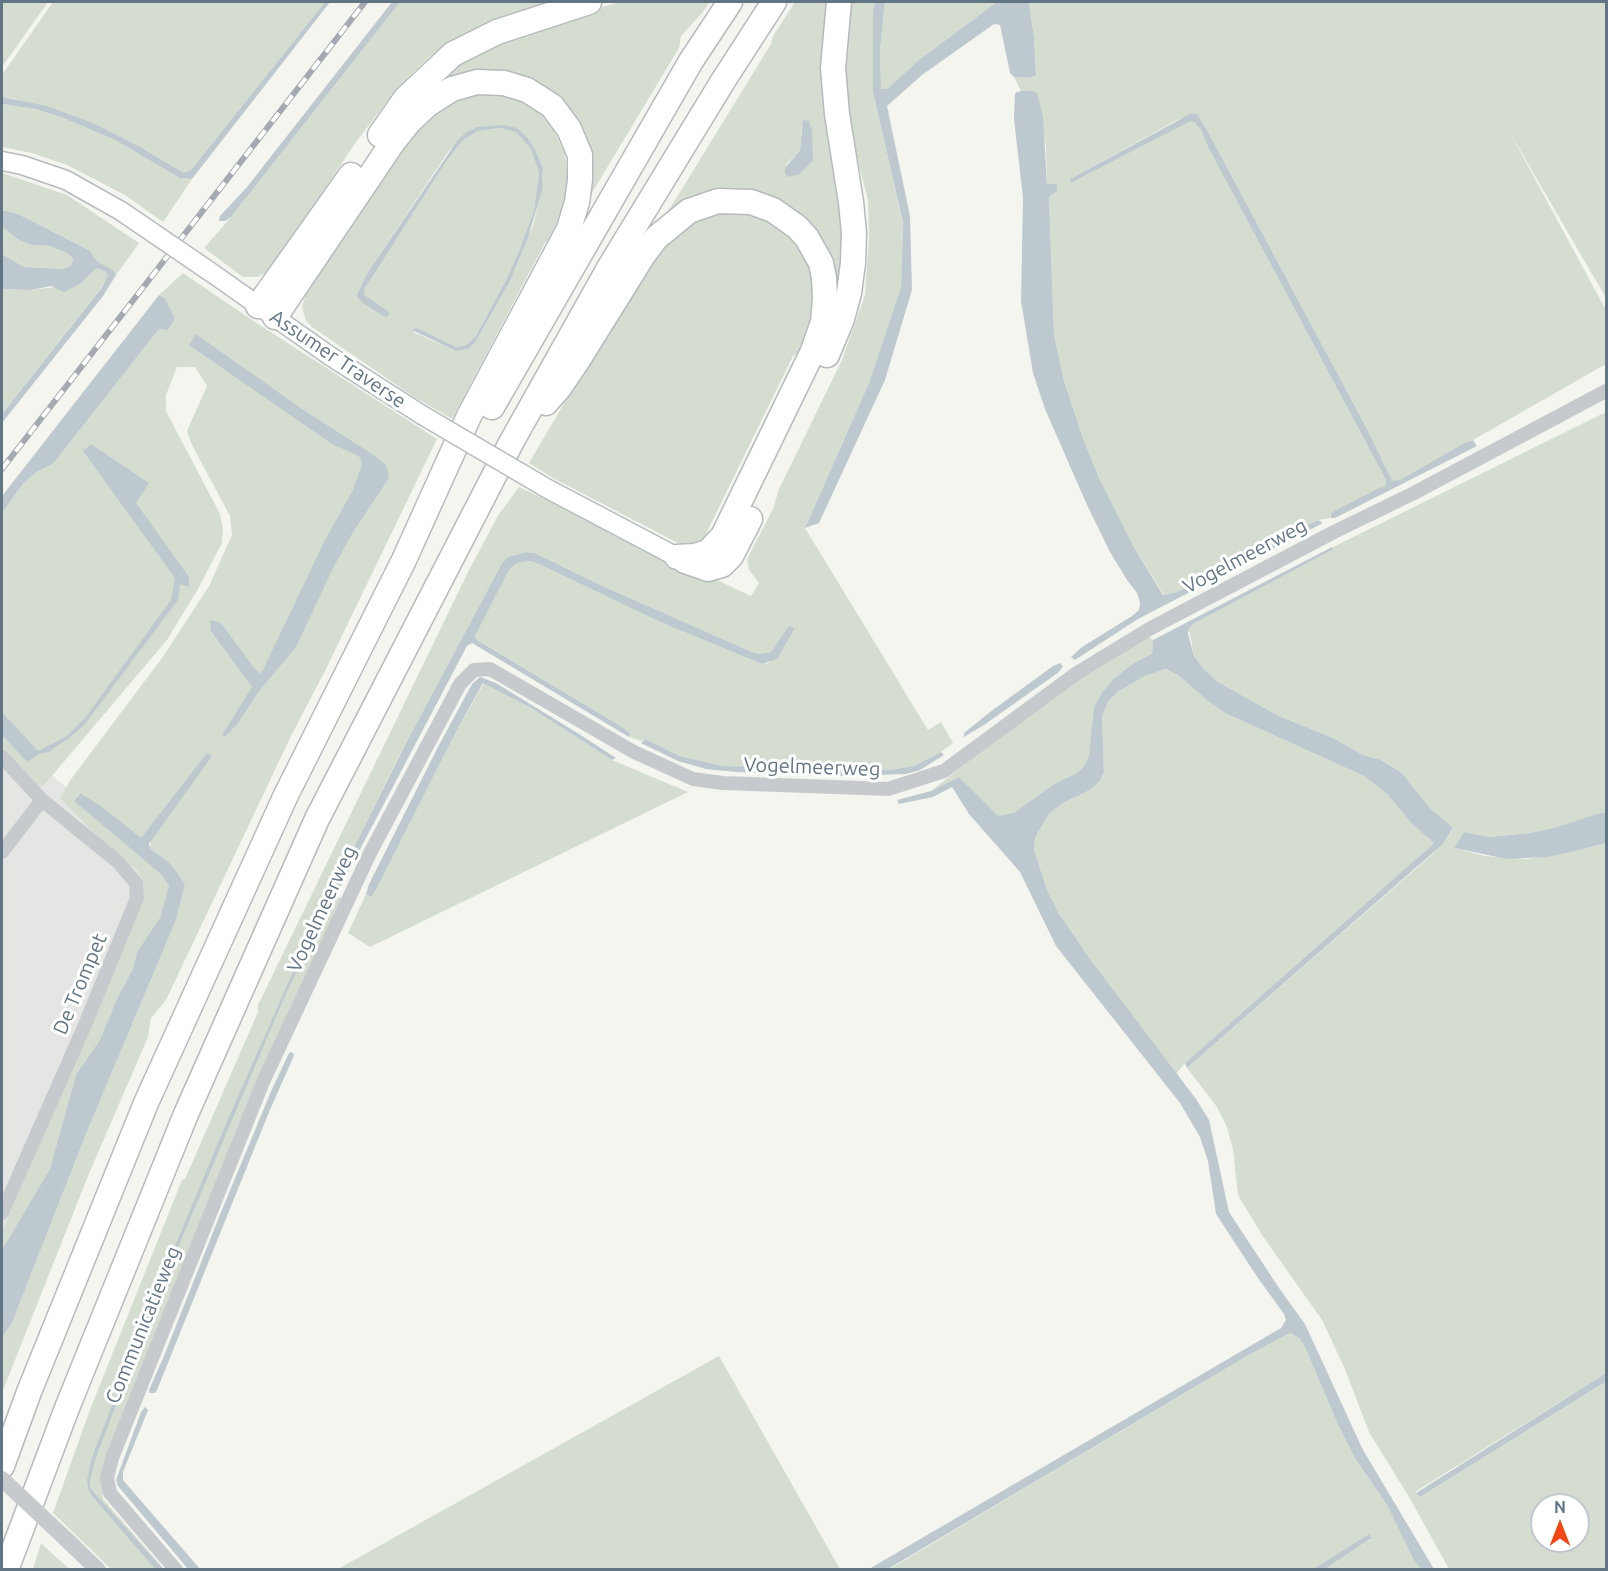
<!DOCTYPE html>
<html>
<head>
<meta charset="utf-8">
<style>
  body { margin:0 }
  #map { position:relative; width:1608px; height:1571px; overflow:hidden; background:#f5f5f0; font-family:Ubuntu,sans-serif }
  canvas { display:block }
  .frame { position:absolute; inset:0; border:3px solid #617584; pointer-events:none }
  .north { position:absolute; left:1530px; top:1493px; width:60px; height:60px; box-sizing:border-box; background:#fff; border:2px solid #c0c8ce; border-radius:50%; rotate:0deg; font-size:16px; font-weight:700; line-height:24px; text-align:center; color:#617584 }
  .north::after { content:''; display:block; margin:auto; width:21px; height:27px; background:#f24714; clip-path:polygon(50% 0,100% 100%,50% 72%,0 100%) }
</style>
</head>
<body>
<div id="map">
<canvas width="1608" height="1571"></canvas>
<div class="frame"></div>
<div class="north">N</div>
</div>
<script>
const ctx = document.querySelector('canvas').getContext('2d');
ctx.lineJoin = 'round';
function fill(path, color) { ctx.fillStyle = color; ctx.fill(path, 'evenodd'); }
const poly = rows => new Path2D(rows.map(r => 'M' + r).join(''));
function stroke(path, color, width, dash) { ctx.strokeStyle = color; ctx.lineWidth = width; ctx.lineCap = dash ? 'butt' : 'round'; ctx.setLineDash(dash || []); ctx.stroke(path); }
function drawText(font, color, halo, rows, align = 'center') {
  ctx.font = font + ' Ubuntu,sans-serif'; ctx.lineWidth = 6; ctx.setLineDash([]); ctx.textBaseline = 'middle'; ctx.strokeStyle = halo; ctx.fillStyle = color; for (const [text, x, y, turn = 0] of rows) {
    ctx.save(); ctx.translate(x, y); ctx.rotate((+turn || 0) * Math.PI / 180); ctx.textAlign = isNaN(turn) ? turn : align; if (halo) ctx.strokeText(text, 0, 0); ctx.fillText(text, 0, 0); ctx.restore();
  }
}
fill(poly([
  [2,723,32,757,178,887,2,1314]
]), '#e5e6e4');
fill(poly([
  [2,2,48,2,2,67],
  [53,2,325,2,191,170,184,173,142,148,15,99,2,97,2,75],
  [400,2,562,2,548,2,488,23,461,36,429,57,398,87,356,142,285,248,267,272,258,277,243,277,204,248,231,217],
  [620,2,710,2,702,13,681,36,679,48,581,211,589,180,533,83,416,99,457,60,541,24],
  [795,2,832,2,848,248,834,313,834,288,765,197,654,229,672,205,771,44,773,36],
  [802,125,813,161,800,174,786,165,800,150],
  [848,2,875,2,873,10,873,92,903,224,901,287,869,383,805,528,928,730,941,722,953,743,941,752,914,766,889,770,868,771,723,766,680,756,645,739,641,741,629,737,630,733,622,727,477,640,475,636,484,617,509,570,517,563,530,561,539,564,660,622,762,664,769,663,779,641,771,652,761,654,752,652,598,584,535,553,526,552,508,557,502,563,399,756,332,893,345,901,103,1479,103,1499,164,1569,111,1569,53,1513,91,1407,182,1180,185,1179,258,1012,258,1005,469,570,499,514,519,487,751,596,759,583,749,570,747,559,773,509,779,489,842,360,865,295,869,237,868,200,855,150,844,82],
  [885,2,997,2,920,59,887,89,881,90,880,50],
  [1029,2,1606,2,1606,298,1509,131,1606,310,1606,364,1473,440,1400,480,1392,482,1366,427,1207,130,1197,114,1177,120,1070,179,1075,181,1191,121,1195,123,1201,130,1209,149,1386,480,1385,487,1330,514,1331,518,1318,520,1299,529,1177,592,1164,595,1135,549,1099,478,1084,441,1064,381,1054,335,1049,196,1057,191,1057,184,1047,184,1046,146,1033,91,1021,91,1014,77,1030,78,1036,74,1034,37],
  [483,93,494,93,520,100,534,108,552,126,565,154,568,186,565,203,550,239,545,243,452,419,414,397,312,327,306,321,302,307,307,289,403,148,416,132,448,104,471,95],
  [477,127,517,128,528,138,535,149,543,168,543,178,534,223,510,281,475,343,469,349,456,351,413,332,417,328,449,345,456,347,466,345,476,336,506,280,519,251,534,210,539,173,531,149,516,132,500,128,478,131,462,141,446,162,364,290,363,295,368,299,388,312,357,294,368,272,448,152,466,132],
  [2,104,35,109,61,117,115,140,180,178,192,179,163,222,125,195,67,165,32,153,2,147],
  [2,173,67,195,139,243,116,275,114,271,97,261,89,250,18,214,2,210],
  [715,213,751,213,768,219,794,238,808,263,813,283,813,303,811,316,798,353,793,356,704,538,693,544,680,544,553,478,529,463,613,320,661,249,674,236,698,219],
  [2,228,8,231,17,239,31,245,50,246,67,253,73,259,71,266,63,269,24,267,2,254],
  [97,268,106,272,108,275,108,279,2,414,2,289,30,290,80,284],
  [183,273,255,322,437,439,325,671,291,736,166,1000,151,1018,148,1037,88,1176,2,1393,2,1338,12,1323,86,1134,176,920,185,884,172,865,150,848,151,841,144,836,141,839,138,838,101,806,79,793,74,801,162,875,169,886,160,918,137,952,133,969,118,997,100,1040,76,1075,50,1169,2,1250,2,1232,144,895,143,881,139,872,101,840,60,798,71,779,162,658,209,586,232,535,230,516,192,445,187,431,207,386,195,367,177,367,166,395,166,411,220,514,223,529,222,543,198,589,167,640,45,784,41,787,36,786,16,766,2,749,2,735,27,762,40,754,2,712,2,513,23,484,36,472,53,464,159,329,168,329,164,298,159,295],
  [1606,412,1606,813,1554,828,1530,833,1490,837,1464,832,1454,848,1485,856,1527,859,1572,852,1606,843,1606,1373,1415,1492,1420,1497,1606,1382,1606,1569,1449,1569,1409,1497,1369,1432,1344,1367,1322,1320,1262,1235,1238,1195,1233,1150,1227,1127,1217,1107,1187,1068,1426,860,1443,844,1453,829,1430,808,1402,773,1381,760,1363,755,1333,738,1279,716,1218,682,1203,668,1194,656,1189,629,1193,624,1334,549,1333,547],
  [1542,1505,1578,1505,1578,1541,1542,1541],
  [1147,635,1153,640,1152,654,1134,663,1113,679,1101,694,1089,755,1084,766,1077,773,1054,784,1014,813,1005,816,998,816,991,811,959,777,931,791,1004,734,1089,672],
  [1166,669,1178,675,1209,702,1225,713,1364,776,1387,794,1412,824,1434,843,1185,1063,1176,1074,1090,959,1058,912,1047,890,1034,850,1035,838,1048,815,1061,804,1090,790,1100,781,1104,772,1102,717,1108,702,1119,691,1145,676],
  [484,683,531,708,612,760,688,792,370,947,348,933,366,894,369,896,380,882,458,728],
  [1290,1333,1299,1338,1304,1345,1339,1427,1356,1460,1387,1505,1421,1569,1325,1569,1371,1539,1369,1534,1313,1569,888,1570,1247,1356],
  [719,1356,840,1569,338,1569],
  [41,1543,58,1559,70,1569,33,1569]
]), '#d5ddd1');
fill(poly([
  [325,2,330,2,192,179,180,178,115,140,61,117,35,109,2,104,2,97,47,106,93,123,142,148,184,173,191,170],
  [392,2,400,2,231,217,225,221,219,221,220,216,247,187],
  [875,2,885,2,880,50,881,89,887,89,920,59,997,2,1029,2,1034,37,1036,75,1030,78,1014,77,1010,73,1000,25,994,24,922,75,887,106,910,216,912,290,885,380,819,523,805,528,869,383,901,287,903,223,873,92,873,10],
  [1021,91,1033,91,1037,93,1043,117,1047,184,1057,184,1057,191,1049,197,1054,335,1064,381,1084,441,1099,478,1135,549,1163,595,1177,592,1299,529,1318,520,1323,523,1138,619,1075,660,1071,657,1082,647,1132,616,1139,610,1140,603,1137,593,1127,580,1110,552,1087,505,1045,409,1033,373,1021,301,1023,198,1014,119,1015,93],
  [1190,114,1197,114,1207,130,1366,427,1392,481,1400,480,1463,444,1473,440,1477,446,1335,518,1331,518,1331,513,1379,488,1385,487,1386,480,1209,149,1201,130,1195,123,1191,121,1071,183,1070,179],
  [803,120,809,121,812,130,813,161,800,174,788,177,785,173,785,168,800,150],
  [503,125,517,128,528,138,535,149,543,168,542,190,528,238,510,281,475,343,469,349,456,351,412,330,417,328,456,347,466,345,476,336,506,280,519,251,534,210,539,173,531,149,516,132,500,128,478,131,462,141,446,162,364,290,364,295,389,312,389,315,386,317,382,315,363,303,358,298,357,294,368,272,457,141,466,132,477,127],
  [2,210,18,214,89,250,97,261,114,271,116,275,103,296,2,423,2,414,103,286,108,275,106,272,97,268,80,284,64,292,51,286,30,290,2,289,2,254,24,267,63,269,71,266,73,259,67,253,50,246,31,245,17,239,8,231,2,228],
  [159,295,164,298,175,318,168,330,159,329,53,464,36,472,23,484,2,513,2,496],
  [196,334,299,407,375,456,386,465,389,478,353,532,333,568,296,647,259,691,238,723,225,737,222,735,252,687,211,631,210,620,221,623,254,668,261,674,325,540,353,490,362,464,359,456,332,444,189,345],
  [91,444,149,483,136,503,189,577,189,587,180,584,178,600,85,724,68,739,48,752,40,754,27,762,2,735,2,712,38,751,67,736,85,718,171,600,175,578,83,451],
  [1332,547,1334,549,1193,624,1189,629,1188,634,1194,656,1203,668,1218,682,1279,716,1333,738,1363,755,1381,760,1402,773,1430,808,1453,828,1443,844,1187,1068,1185,1063,1434,843,1412,824,1387,794,1364,776,1225,713,1209,702,1178,675,1166,669,1145,676,1119,691,1108,702,1102,717,1104,772,1100,781,1090,790,1061,804,1048,815,1035,838,1034,850,1047,890,1058,912,1090,959,1196,1099,1209,1120,1229,1212,1279,1288,1305,1324,1363,1450,1434,1569,1421,1569,1414,1560,1387,1505,1356,1460,1339,1427,1304,1345,1299,1338,1290,1333,1247,1356,888,1569,869,1569,1281,1328,1286,1320,1284,1314,1258,1278,1216,1214,1208,1161,1200,1137,1180,1103,1056,946,1020,872,969,814,952,787,933,797,899,804,897,800,931,791,959,777,998,816,1014,813,1054,784,1077,773,1084,766,1089,755,1094,708,1101,694,1113,679,1134,663,1152,654,1153,640],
  [526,552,535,553,598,584,752,652,761,654,771,652,789,626,794,628,793,631,777,659,762,664,660,622,539,564,530,561,517,563,509,570,475,636,477,640,622,727,630,733,629,737,472,643,467,646,304,956,284,998,173,1259,96,1457,90,1480,90,1488,163,1569,155,1569,92,1496,88,1488,87,1480,92,1457,170,1258,225,1126,300,956,406,743,502,563,508,557],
  [1060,663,1063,666,1059,672,984,725,964,737,964,733,990,712,1053,666],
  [480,677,496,683,579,734,616,758,612,760,531,708,483,683,458,728,380,882,372,896,369,896,366,894,369,884,438,747,472,684],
  [645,739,680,756,723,766,889,770,914,766,941,752,944,755,920,770,906,774,845,776,736,772,706,769,678,761,641,743],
  [207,753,212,756,149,844,150,848,172,865,185,884,176,920,86,1134,12,1323,2,1338,2,1250,50,1169,76,1075,100,1040,118,997,133,969,137,952,160,918,169,886,162,875,74,801,80,793,101,806,141,838],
  [1601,813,1606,813,1606,843,1572,852,1547,857,1507,859,1454,848,1464,832,1490,837,1530,833,1554,828],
  [291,1052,294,1054,293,1058,269,1112,157,1390,155,1393,150,1393,149,1390,164,1356,219,1217,272,1089,289,1053],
  [1606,1373,1606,1382,1599,1386,1420,1497,1416,1493],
  [145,1407,148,1410,123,1472,123,1480,200,1569,188,1569,118,1486,116,1480,141,1412],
  [1369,1534,1372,1538,1325,1569,1313,1569]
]), '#bdc9ce');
const secondary = poly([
  [2,161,22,165,66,180,121,211],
  [209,271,330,356,422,415],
  [548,489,677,557]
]);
const motorway = poly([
  [380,135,406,98,453,54,497,32,589,2],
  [258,306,351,175],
  [827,355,842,319,849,293,853,263,854,233,851,202,837,114,833,68,839,2],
  [546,403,559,388,578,360,644,254,656,238,689,211,718,201,751,202,773,210,797,227,807,238,821,263,824,278,825,299,823,322,813,351,723,536,708,552,695,556,677,557],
  [492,407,691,61,730,2],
  [685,561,708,569,722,565,731,556,750,519],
  [2,1466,29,1392,146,1103,286,795,404,560,469,416,569,229,577,202,580,180,580,155,569,129,552,106,527,90,504,83,477,82,452,89,427,105,409,122,393,142,275,317],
  [6,1570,67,1408,186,1114,317,819,512,441,609,268,723,81,774,2]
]);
stroke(secondary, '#b6bcc0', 21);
stroke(motorway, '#b6babd', 27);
stroke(poly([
  [2,757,42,800],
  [2,852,42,800,118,862,136,883,137,898,84,1027,2,1213],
  [176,1570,110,1493,107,1478,112,1458,263,1082,370,853,460,684,474,670,490,669,634,752,693,779,723,783,888,789,944,771,1077,673,1151,628,1334,532,1414,493,1606,391]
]), '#c7cacd', 14);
stroke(poly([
  [67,1540,98,1570]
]), '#c7cacd', 16);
stroke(secondary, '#fff', 18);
stroke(motorway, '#fff', 24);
const rail = poly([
  [2,469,365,2]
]);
stroke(rail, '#a4aab0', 6);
stroke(rail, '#fff', 4, [11]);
const secondaryBridge = poly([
  [121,211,209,271],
  [422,415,548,489]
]);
stroke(secondaryBridge, '#b6bcc0', 21, []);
stroke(poly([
  [2,1479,67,1540]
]), '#c7cacd', 16);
stroke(secondaryBridge, '#fff', 18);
drawText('20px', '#617584', '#fff', [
  ["Assumer Traverse",338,359,34],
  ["Vogelmeerweg",1245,556,-28],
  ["Vogelmeerweg",812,767,2],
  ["Vogelmeerweg",322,909,-65],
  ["De Trompet",80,984,-67],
  ["Communicatieweg",143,1325,-68]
]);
</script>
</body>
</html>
